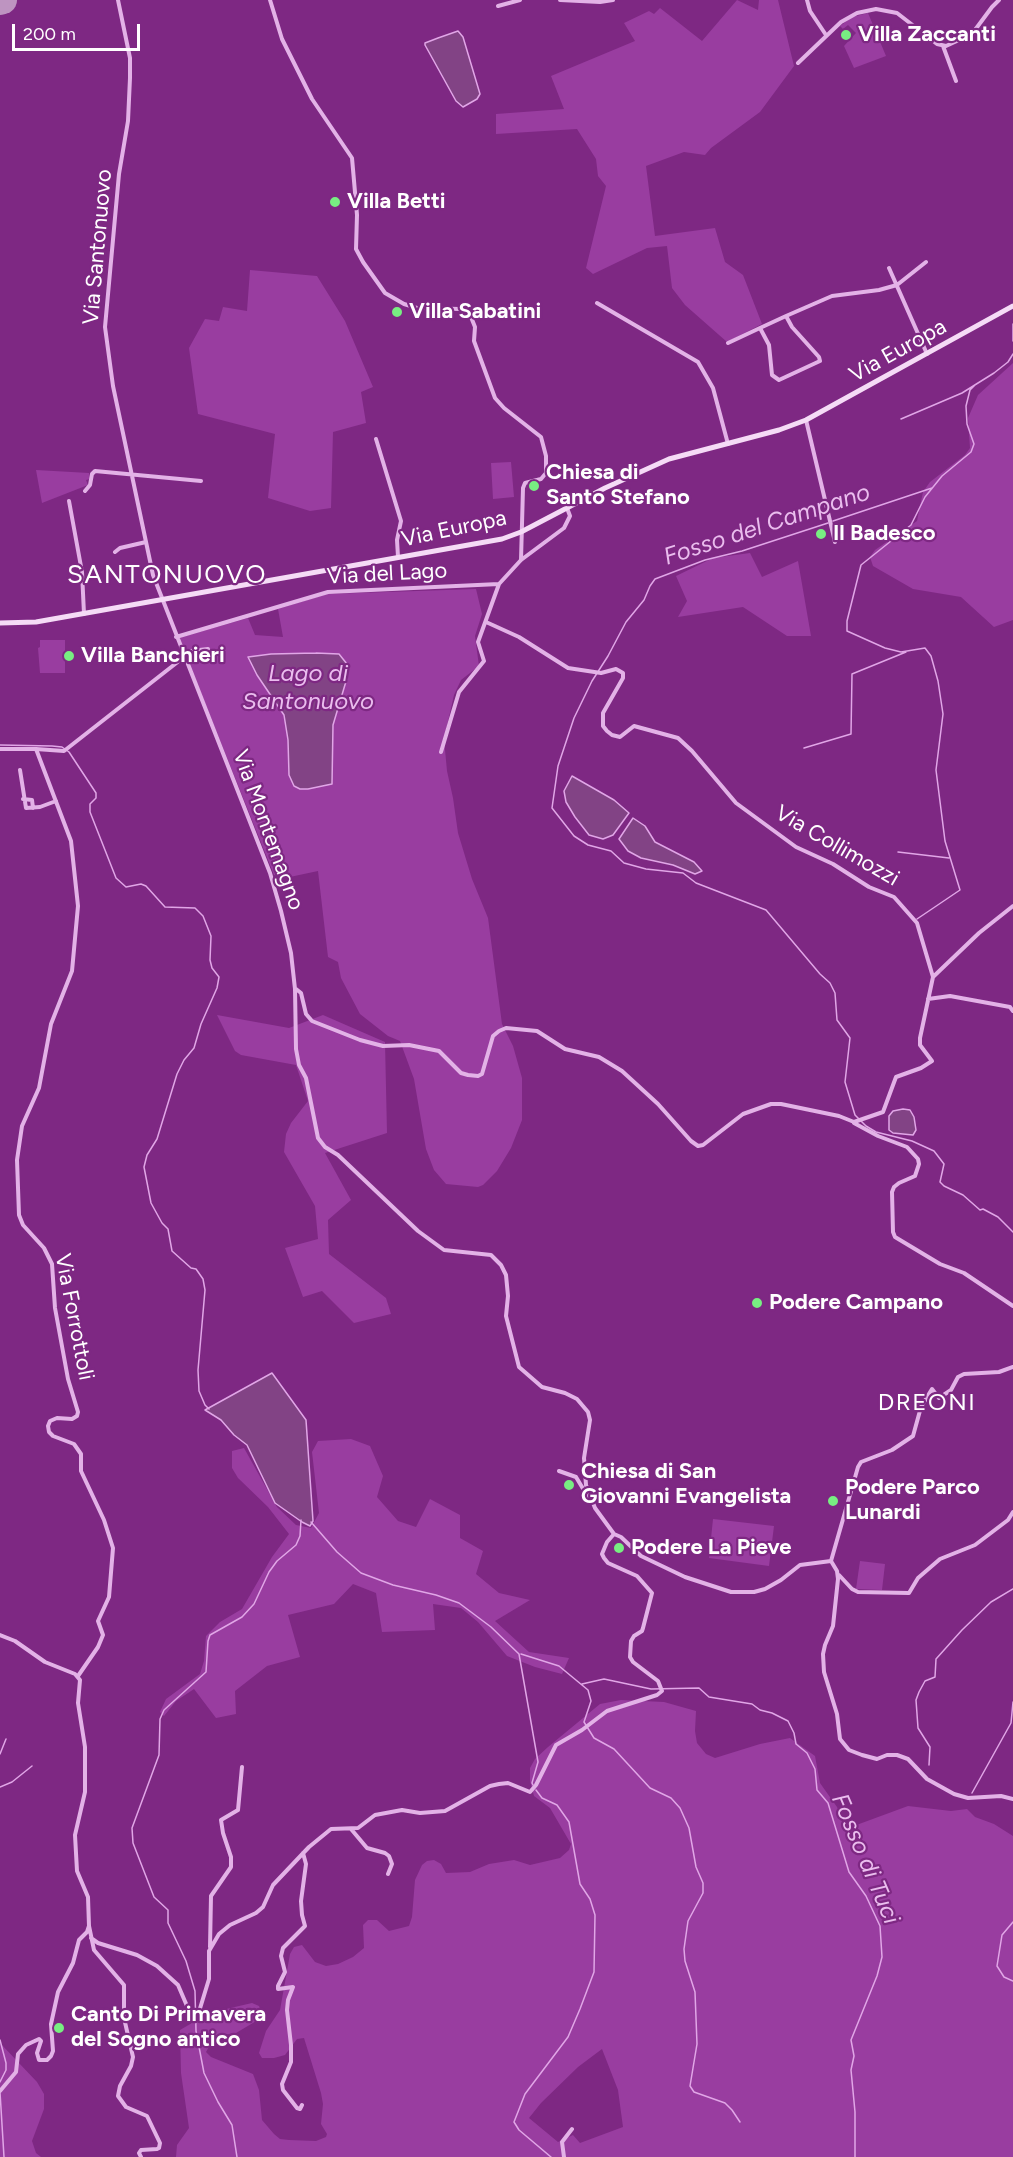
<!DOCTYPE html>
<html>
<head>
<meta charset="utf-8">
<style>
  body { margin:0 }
  #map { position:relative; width:1013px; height:2157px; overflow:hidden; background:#7e2883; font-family:Figtree,sans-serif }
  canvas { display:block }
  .scale { position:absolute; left:12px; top:24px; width:128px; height:27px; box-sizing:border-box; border:3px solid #fff; border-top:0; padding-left:8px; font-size:18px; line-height:21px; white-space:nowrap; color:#fff; -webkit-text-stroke:4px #7e2883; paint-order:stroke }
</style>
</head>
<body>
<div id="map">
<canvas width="1013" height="2157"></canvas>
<div class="scale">200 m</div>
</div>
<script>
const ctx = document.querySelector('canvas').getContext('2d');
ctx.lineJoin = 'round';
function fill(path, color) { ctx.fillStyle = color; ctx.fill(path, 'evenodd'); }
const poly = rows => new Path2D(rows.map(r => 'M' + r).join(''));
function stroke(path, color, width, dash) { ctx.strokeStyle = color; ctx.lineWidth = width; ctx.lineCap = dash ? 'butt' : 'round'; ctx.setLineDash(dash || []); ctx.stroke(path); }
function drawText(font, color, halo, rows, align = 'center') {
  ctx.font = font + ' Figtree,sans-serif'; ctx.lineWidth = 4.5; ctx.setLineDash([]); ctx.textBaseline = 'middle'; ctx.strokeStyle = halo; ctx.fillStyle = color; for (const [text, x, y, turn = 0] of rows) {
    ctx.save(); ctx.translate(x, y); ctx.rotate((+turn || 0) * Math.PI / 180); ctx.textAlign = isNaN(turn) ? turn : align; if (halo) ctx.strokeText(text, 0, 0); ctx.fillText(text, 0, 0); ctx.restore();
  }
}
fill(poly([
  [737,0,758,10,759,0,778,0,794,66,760,112,711,148,705,155,684,152,646,166,655,236,715,228,725,262,743,275,762,324,727,342,685,305,672,288,667,246,647,248,593,274,586,268,606,186,598,176,596,159,577,129,496,134,496,114,564,109,551,76,635,41,624,23,649,11,654,14,660,8,702,41],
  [868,13,886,56,854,68,844,46,856,33,848,25,843,29,840,26,852,17],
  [250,270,317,276,345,321,373,387,361,392,366,423,333,432,331,508,310,511,268,498,275,434,198,414,189,348,205,319,219,321,223,307,247,311],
  [1013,363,1013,620,994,627,961,597,913,589,873,566,870,557,875,550,917,521,923,492,930,482,965,455,970,448,968,418,978,395],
  [511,462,514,497,493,499,491,463],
  [36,470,89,473,90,479,86,480,88,485,42,503],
  [750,553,762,577,798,561,811,636,787,636,743,607,678,617,687,601,676,576,713,558],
  [476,589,482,614,475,636,479,666,461,680,454,695,444,739,447,771,453,798,458,833,472,879,488,918,502,1024,513,1046,522,1078,522,1120,511,1148,497,1171,483,1185,478,1187,446,1184,434,1170,426,1149,414,1079,400,1041,388,1036,360,1014,341,978,338,962,328,957,318,871,285,878,274,875,179,638,248,618,255,635,283,637,278,609,327,594],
  [40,640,65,640,65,673,40,673,38,648,40,647],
  [217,1015,289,1028,323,1015,385,1042,387,1133,325,1153,351,1200,328,1220,329,1254,386,1298,391,1314,354,1323,322,1291,303,1297,285,1248,318,1239,315,1206,284,1152,286,1134,291,1123,308,1101,296,1065,241,1055,235,1051],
  [351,1439,370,1446,383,1476,377,1497,398,1521,416,1527,430,1499,460,1515,460,1538,483,1551,476,1574,499,1593,530,1600,495,1621,529,1652,569,1658,562,1674,535,1667,507,1656,478,1622,461,1608,433,1604,435,1630,382,1632,376,1593,353,1584,334,1604,288,1615,300,1657,267,1666,235,1691,236,1714,216,1718,194,1689,176,1701,164,1716,160,1712,166,1699,200,1674,204,1661,206,1636,220,1622,242,1609,272,1557,289,1534,268,1507,238,1478,232,1468,232,1451,244,1448,277,1507,296,1525,311,1528,319,1513,312,1452,318,1441],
  [713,1519,774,1526,769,1566,709,1558],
  [860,1561,885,1564,882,1590,856,1589],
  [621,1700,664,1702,696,1711,695,1731,697,1743,706,1754,715,1758,760,1744,790,1738,815,1756,820,1783,837,1807,844,1822,851,1827,908,1806,951,1811,967,1809,975,1817,994,1824,1013,1836,1013,2157,176,2157,177,2145,189,2128,181,2073,180,2030,209,2013,252,2003,259,2006,263,2017,236,2033,215,2036,206,2052,211,2057,253,2074,259,2090,262,2120,274,2134,280,2139,289,2140,316,2141,326,2137,327,2134,321,2124,323,2104,321,2093,304,2038,297,2039,285,2055,274,2058,262,2058,259,2053,266,2031,280,2010,290,1954,294,1947,302,1945,315,1962,326,1966,338,1964,353,1957,364,1948,363,1925,368,1920,377,1920,389,1931,409,1926,412,1917,415,1880,422,1865,427,1861,434,1860,441,1864,446,1873,470,1872,489,1864,514,1860,530,1865,560,1858,569,1850,571,1844,550,1808,534,1796,530,1781,530,1768,535,1759,548,1747,600,1704],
  [602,2049,618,2090,623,2127,580,2143,573,2135,558,2142,529,2118,541,2103,578,2067],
  [0,2043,37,2082,44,2094,44,2109,32,2141,36,2153,41,2157,0,2157]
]), '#993da0');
const water = poly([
  [458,31,463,37,480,94,477,99,463,107,456,101,425,45,425,43,438,38,458,31],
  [316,653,339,654,347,664,347,678,333,725,332,784,308,789,300,789,294,786,289,775,288,740,284,715,257,675,248,657,271,654,316,653],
  [572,776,614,800,629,813,613,835,603,839,589,835,575,817,566,802,564,791,572,776],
  [633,818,645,826,655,842,694,862,702,871,695,874,673,865,641,858,628,851,619,839,633,818],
  [903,1109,910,1110,914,1117,916,1130,913,1135,893,1133,889,1130,889,1116,893,1111,903,1109],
  [272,1373,306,1420,313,1521,310,1526,302,1522,275,1503,247,1445,234,1435,221,1420,205,1410,272,1373]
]);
fill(water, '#824385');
stroke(water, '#e1a6e7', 1.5);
stroke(poly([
  [1013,324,1013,341],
  [901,419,962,393,994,373,1008,362,1013,354],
  [833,521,932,488],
  [828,523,742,551,705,560,655,579,650,586,644,600,626,622,608,656,592,681,574,718,558,766,552,808,574,836,588,845,611,851,624,863,646,869,683,873,696,883,766,910,820,974,830,983,835,993,837,1020,850,1038,845,1082,855,1115,866,1126,876,1132,912,1141,934,1151,944,1164,940,1182,944,1186,963,1195,980,1210,983,1209,998,1217,1013,1232],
  [0,745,52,746,62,747,69,752,96,793,96,798,90,804,90,812,116,878,126,887,141,884,146,886,165,907,195,908,203,916,211,936,210,960,212,968,219,977,217,988,201,1024,194,1048,184,1060,177,1074,157,1139,147,1155,144,1167,151,1203,162,1223,168,1229,172,1251,191,1268,196,1269,203,1279,205,1290,198,1370,199,1391,205,1405,209,1409],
  [804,748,851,734,852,674,906,652],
  [898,852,949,858],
  [917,919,960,890,945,841,936,770,943,714,938,681,931,656,925,648,901,652,885,648,847,631,847,621,861,565,911,525,925,497,942,476,971,452,974,444,967,424,966,406,970,390,975,385],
  [311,1522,337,1552,361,1573,393,1585,436,1595,459,1603,491,1627,519,1654,538,1762,532,1783,533,1785],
  [521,1654,559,1666,588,1690,591,1701,584,1722,594,1738,614,1749,650,1788,671,1798,680,1808,689,1828,696,1867,703,1883,703,1893,688,1921,684,1949,685,1961,695,1992,697,2044,690,2086,694,2092,725,2103,732,2110,740,2122],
  [582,1684,604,1679,651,1689,699,1688,709,1697,752,1704,760,1710,772,1713,788,1721,794,1733,796,1744,807,1753,815,1769,817,1790,828,1803,849,1872,866,1896,880,1926,882,1957,877,1976,851,2040,854,2056,851,2070,855,2112,855,2157],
  [0,1754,6,1739],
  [929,1765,930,1747,918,1728,916,1700,919,1692,925,1681,935,1677,936,1659,962,1630,991,1602,1013,1589],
  [0,1787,12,1782,32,1766],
  [536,1790,542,1798,557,1805,569,1822,580,1884,590,1899,595,1915,594,1972,580,2009,568,2037,525,2094,514,2122,519,2130,551,2157],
  [972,1793,1011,1723,1013,1702],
  [1013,1922,1002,1935,997,1966,1004,1977,1013,1981],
  [0,2040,6,2063,6,2070,0,2082],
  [0,2092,4,2157],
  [237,2157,232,2125,218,2102,204,2073,196,2031,195,1991,186,1961,168,1923,168,1910,154,1897,133,1843,132,1828,159,1755,160,1719,164,1710,206,1672,208,1641,210,1635,242,1617,254,1604,269,1572,277,1561,296,1545,300,1536,301,1520]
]), '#e1a6e7', 1.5);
stroke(poly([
  [0,1,3,0]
]), '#be94c1', 28);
stroke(poly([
  [118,0,130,58,130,78,128,121,119,174,105,327,113,386,153,575,270,873,281,911,291,953,295,989,296,1049,299,1065,306,1078,318,1138,325,1147,338,1155,418,1231,444,1250,491,1255,501,1265,506,1275,508,1296,506,1316,519,1367,542,1387,565,1393,577,1399,588,1412,590,1420,584,1458,586,1485,595,1508,614,1534,621,1537,641,1556,685,1577,731,1592,754,1592,765,1589,781,1580,800,1565,831,1561],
  [270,0,282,39,312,99,352,158,357,215,356,249,363,262,385,293,404,304,417,308,460,309,471,317,475,327,474,341,495,398,504,408,541,437,546,456,546,473,541,479,525,483,523,488,521,560],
  [560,0,600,2,613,0],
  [807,0,810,11,826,35],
  [498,6,520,0],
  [943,46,956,81],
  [798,63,841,22,857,13,876,9,897,13,937,44,946,46,972,34,992,7,999,0],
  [889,268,927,354],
  [597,303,698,362,713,388,728,444],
  [786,316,760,328,769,345,772,375,779,380,820,361,819,357,792,327,786,316,832,296,879,290,897,285,926,262],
  [728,343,760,328],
  [806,420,835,542],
  [376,439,401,521,397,540,398,557],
  [85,491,90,485,92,474,95,471,201,481],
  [69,501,82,572,84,614],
  [115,552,120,548,146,542],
  [486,622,519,637,568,668,601,673,616,669,623,673,623,678,603,713,603,726,607,731,612,735,620,737,634,726,678,738,692,751,736,803,796,847,833,864,869,887,894,897,917,923,933,977],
  [176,637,328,592,499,584],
  [182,652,208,649],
  [0,749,36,749,64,751,184,657],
  [36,749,71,841,78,906,72,971,51,1024,39,1088,22,1126,17,1160,19,1215,23,1225,44,1248,52,1264,55,1308,68,1379,78,1412,77,1416,72,1419,57,1418,50,1421,48,1426,49,1432,53,1436,74,1444,81,1454,81,1471,104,1520,113,1548,109,1597,98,1621,103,1635,98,1647,78,1676],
  [441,752,459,692,484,661,478,642,499,584,521,560,564,528,570,516,567,508],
  [20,770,26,808,40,807,56,801],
  [23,799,32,800,33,808],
  [296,989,301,993,306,1014,312,1021,360,1040,383,1046,409,1045,439,1051,461,1073,468,1075,478,1076,482,1074,493,1036,499,1031,506,1028,537,1031,565,1049,599,1057,622,1071,658,1104,691,1141,698,1146,703,1145,743,1114,771,1104,781,1104,839,1116,854,1122,883,1112,896,1077,921,1068,932,1061,920,1045,920,1038,933,977,979,933,1013,906],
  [928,999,950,996,1010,1007,1013,1011],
  [854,1123,878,1136,907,1147,918,1159,919,1164,915,1176,899,1183,894,1187,892,1192,893,1232,895,1237,940,1264,964,1273,1013,1306],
  [559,1471,576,1477,588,1497],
  [831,1561,837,1571,838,1579,833,1626,825,1645,823,1654,824,1672,837,1714,840,1739,849,1750,862,1755,877,1759,887,1755,897,1755,908,1759,927,1779,954,1794,968,1798,1001,1796,1013,1799],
  [831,1561,858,1467,861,1462,892,1450,913,1436,921,1407,932,1389,939,1398,951,1390,958,1377,964,1374,999,1372,1013,1367],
  [839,1575,852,1589,858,1592,909,1593,918,1578,940,1559,975,1545,1008,1520,1013,1512],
  [0,1635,15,1641,45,1662,75,1674,80,1680,78,1703,85,1747,85,1792,75,1835,77,1871,88,1897,89,1926,94,1950,124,1985,124,2018,133,2057,131,2066,120,2086,118,2096,126,2107,147,2116,160,2143,159,2148,157,2149,141,2150,139,2153,141,2157],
  [351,1829,367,1848,385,1853,389,1856,392,1864,388,1874],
  [91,1938,98,1943,137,1955,157,1966,178,1985,190,2013,193,2015,198,2015,209,1979,209,1951,219,1934,230,1925,256,1913,263,1907,273,1885,309,1847,331,1829,358,1828,375,1815,402,1810,420,1813,445,1811,490,1786,499,1784,508,1783,530,1792,536,1785,556,1745,582,1730,607,1711,657,1695,662,1691,658,1681,633,1662,630,1657,631,1641,634,1636,642,1631,643,1628,652,1593,637,1576,608,1563,604,1558,602,1554,607,1542,614,1534],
  [210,1947,211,1896,231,1867,231,1857,223,1833,221,1820,238,1810,242,1767],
  [0,2091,16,2072,18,2054,26,2045,39,2039,41,2041,37,2053,39,2060,47,2060,51,2056,53,2051,51,2024,58,1992,73,1963,79,1940,87,1932,89,1926],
  [302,2105,300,2109,297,2108,283,2090,282,2084,291,2062,291,2045,287,2010,288,2000,293,1987,278,1989,278,1986,285,1972,281,1956,283,1948,305,1926,302,1915,301,1901,306,1864,303,1853],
  [564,2157,562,2142,572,2129]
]), '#e3b2e7', 4);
stroke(poly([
  [0,623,36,622,502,539,521,532,605,488,669,459,779,430,806,420,1013,306]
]), '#f5dbf6', 5);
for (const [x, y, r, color] of [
  [846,35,6,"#78ee82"],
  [335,202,6,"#78ee82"],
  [397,312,6,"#78ee82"],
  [534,486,6,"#78ee82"],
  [821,534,6,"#78ee82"],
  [69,656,6,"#78ee82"],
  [757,1303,6,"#78ee82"],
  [569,1485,6,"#78ee82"],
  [833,1501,6,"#78ee82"],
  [619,1548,6,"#78ee82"],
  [59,2028,6,"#78ee82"]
]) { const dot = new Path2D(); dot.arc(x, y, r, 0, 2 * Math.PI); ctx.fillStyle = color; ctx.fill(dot); stroke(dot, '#7e2883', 2); }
drawText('bold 22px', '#fff', '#7e2883', [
  ["Villa Zaccanti",858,35],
  ["Villa Betti",347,202],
  ["Villa Sabatini",409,312],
  ["Chiesa di",546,473],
  ["Santo Stefano",546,498],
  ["Il Badesco",833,534],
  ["Villa Banchieri",81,656],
  ["Podere Campano",769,1303],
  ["Chiesa di San",581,1472],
  ["Giovanni Evangelista",581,1497],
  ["Podere Parco",845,1488],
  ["Lunardi",845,1513],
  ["Podere La Pieve",631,1548],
  ["Canto Di Primavera",71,2015],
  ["del Sogno antico",71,2040]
], 'left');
drawText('22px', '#fff', '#7e2883', [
  ["Via Santonuovo",98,247,-85],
  ["Via Europa",898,351,-29],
  ["Via Europa",454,529,-12],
  ["Via del Lago",387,574,-3],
  ["Via Montemagno",268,830,70],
  ["Via Collimozzi",837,846,30],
  ["Via Forrottoli",74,1317,79]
]);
drawText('italic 24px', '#eabdee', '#7e2883', [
  ["Fosso del Campano",767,525,-18],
  ["Lago di",308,674],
  ["Santonuovo",308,702],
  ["Fosso di Tuci",865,1859,67]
]);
ctx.letterSpacing = '1.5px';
drawText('24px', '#fff', '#7e2883', [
  ["DREONI",927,1403]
]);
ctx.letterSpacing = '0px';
ctx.letterSpacing = '1.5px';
drawText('26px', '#fff', '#7e2883', [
  ["SANTONUOVO",167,575]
]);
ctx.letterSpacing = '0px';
</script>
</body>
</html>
